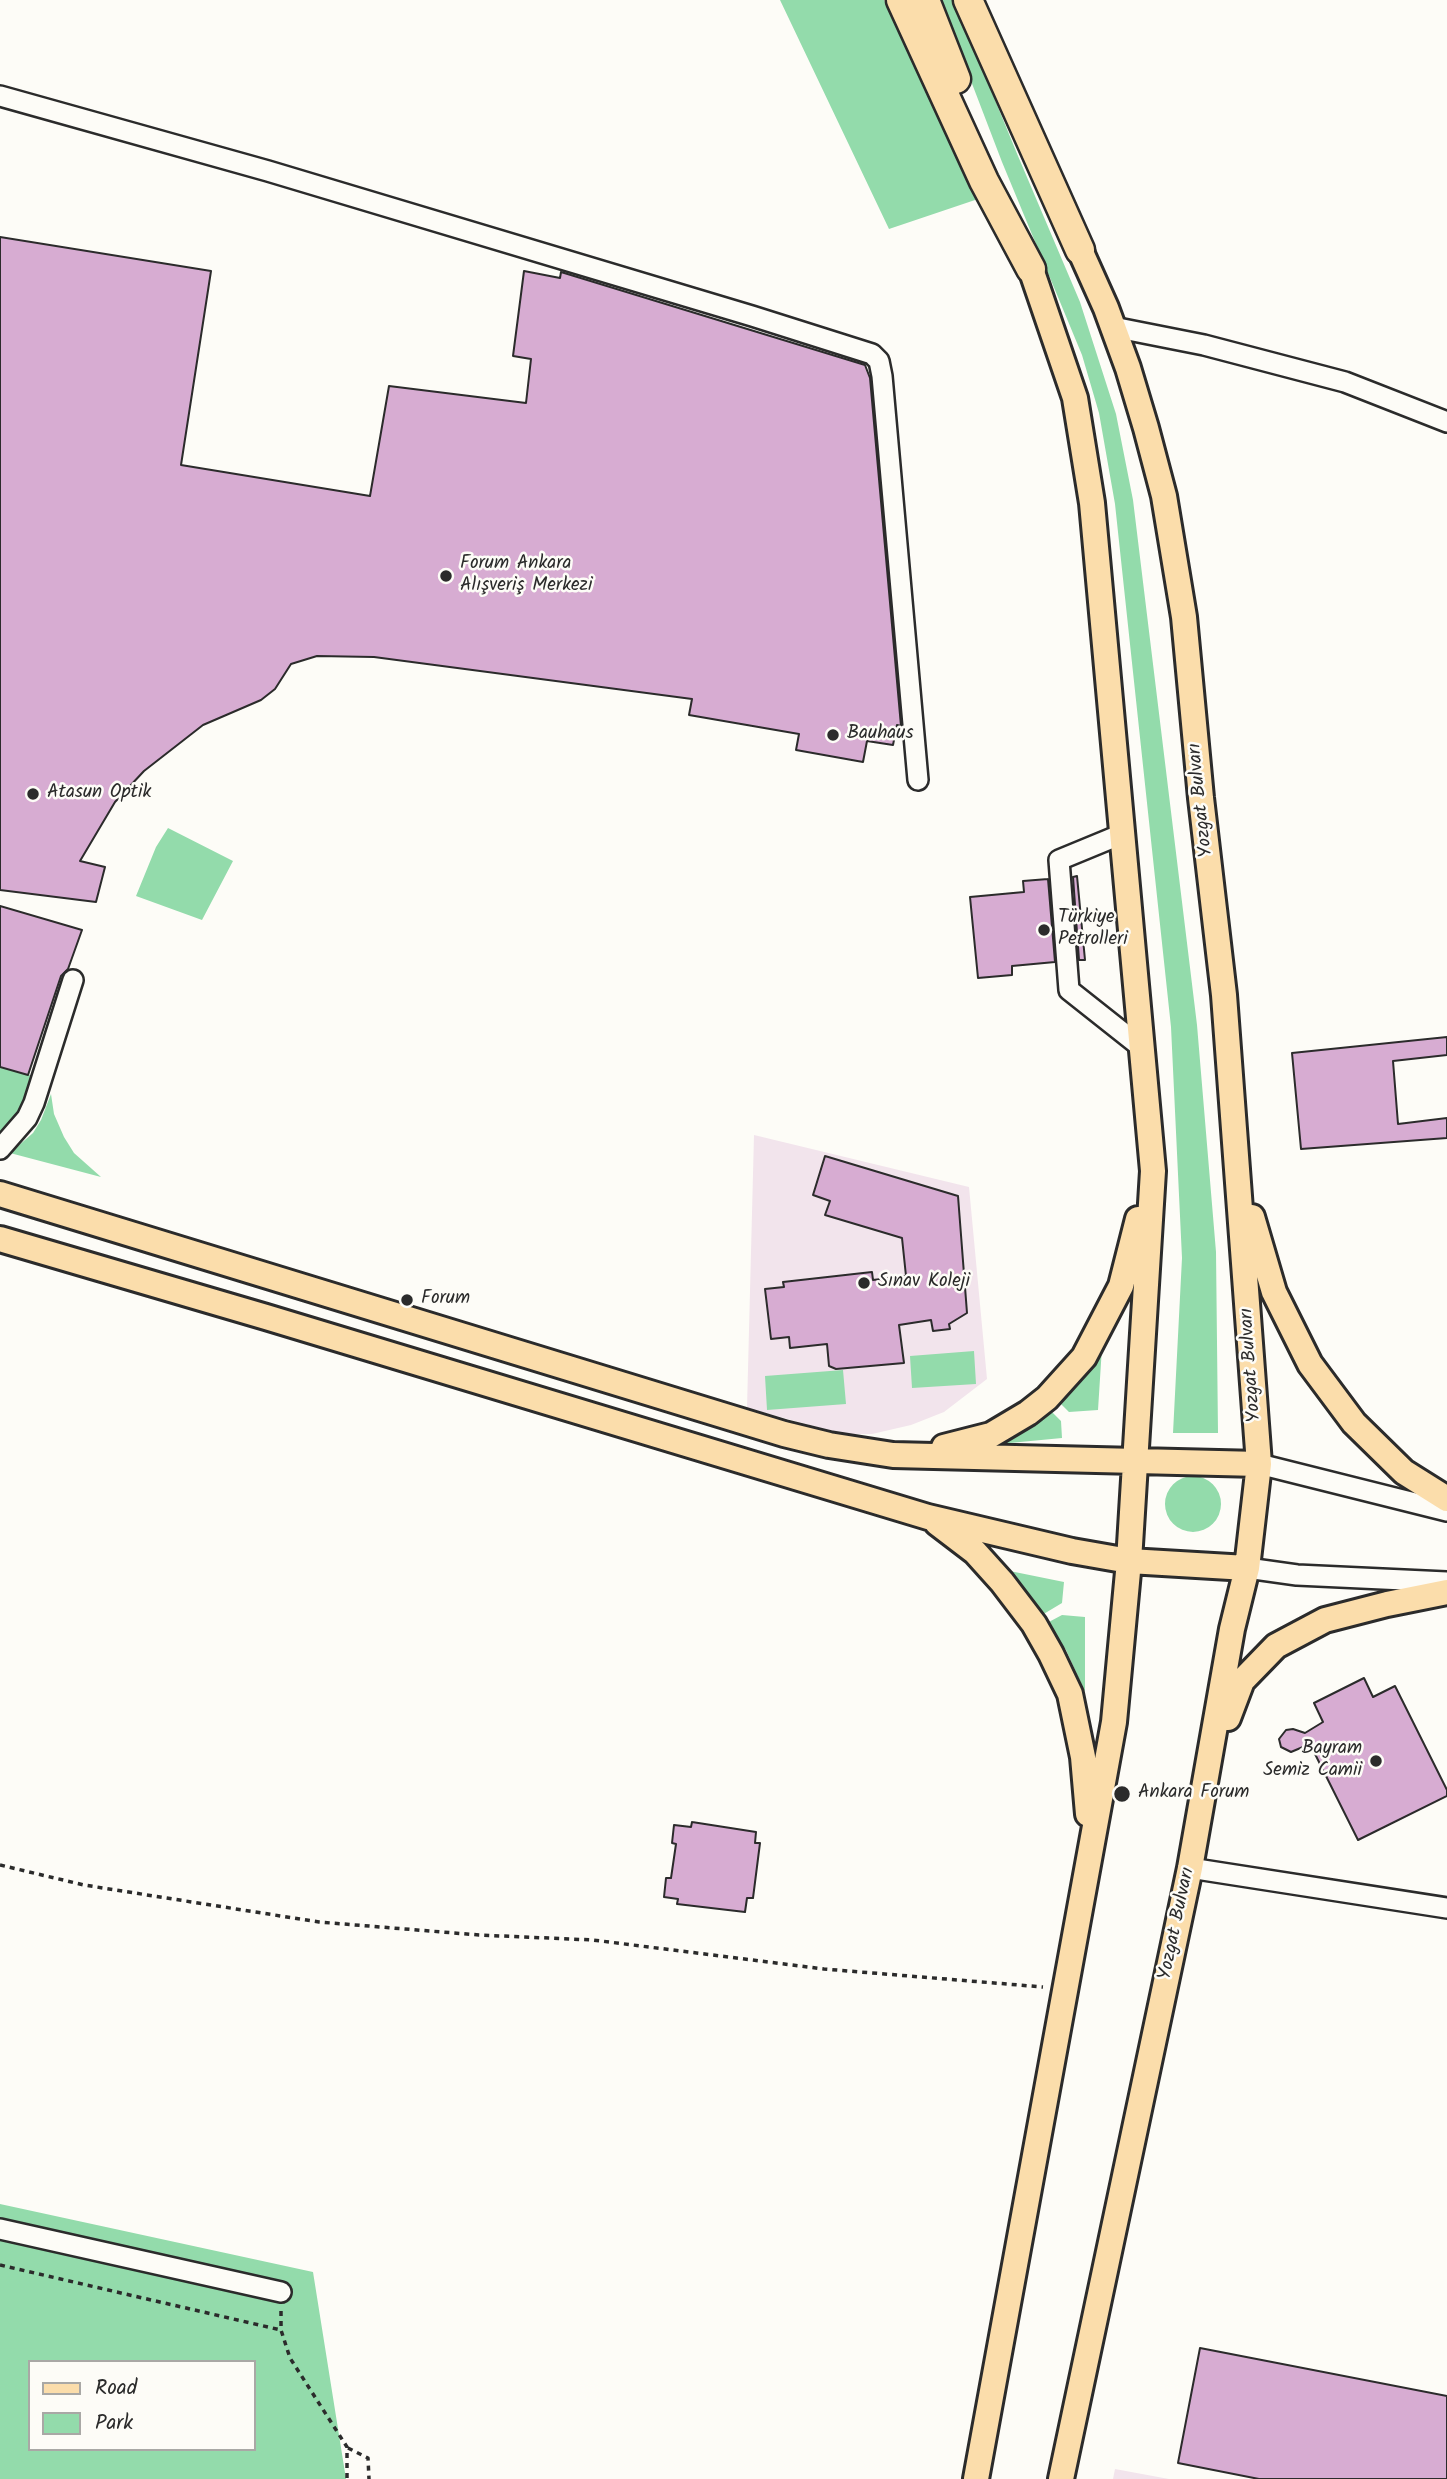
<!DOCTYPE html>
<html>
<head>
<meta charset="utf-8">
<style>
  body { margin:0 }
  #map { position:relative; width:1447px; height:2479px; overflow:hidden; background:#fdfcf7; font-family:Kalam,sans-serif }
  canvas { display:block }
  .legend { position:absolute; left:28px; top:2360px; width:228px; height:91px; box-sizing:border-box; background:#fdfcf7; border:2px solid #a9a8a5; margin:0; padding:9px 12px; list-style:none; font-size:21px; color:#2b2b2b }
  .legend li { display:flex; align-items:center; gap:14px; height:35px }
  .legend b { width:35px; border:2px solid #a9a8a5 }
</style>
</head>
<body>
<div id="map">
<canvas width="1447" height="2479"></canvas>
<ul class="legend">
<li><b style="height:9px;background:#fbddab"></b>Road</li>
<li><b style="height:19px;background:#93dbab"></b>Park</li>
</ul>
</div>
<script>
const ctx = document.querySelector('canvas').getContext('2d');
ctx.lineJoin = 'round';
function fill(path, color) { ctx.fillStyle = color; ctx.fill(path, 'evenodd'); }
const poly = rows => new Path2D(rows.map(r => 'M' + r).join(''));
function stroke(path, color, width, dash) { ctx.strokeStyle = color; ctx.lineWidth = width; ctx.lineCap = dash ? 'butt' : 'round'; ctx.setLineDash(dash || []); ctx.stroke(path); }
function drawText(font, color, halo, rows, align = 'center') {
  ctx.font = font + ' Kalam,sans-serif'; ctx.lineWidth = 5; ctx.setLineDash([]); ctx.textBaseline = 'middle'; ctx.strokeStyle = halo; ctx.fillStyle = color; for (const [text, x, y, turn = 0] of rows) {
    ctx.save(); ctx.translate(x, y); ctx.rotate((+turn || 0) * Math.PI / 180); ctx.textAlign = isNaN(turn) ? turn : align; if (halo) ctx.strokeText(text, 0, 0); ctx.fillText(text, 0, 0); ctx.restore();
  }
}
fill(poly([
  [754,1135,969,1187,987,1379,944,1412,911,1425,872,1434,843,1434,747,1408],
  [1115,2469,1169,2479,1113,2479]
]), '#f2e4ec');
fill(poly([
  [780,0,884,0,978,199,889,229],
  [940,0,954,0,1018,156,1080,302,1116,414,1133,500,1197,1025,1216,1252,1218,1433,1173,1433,1182,1258,1171,1027,1115,504,1099,413,1082,355,1002,162],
  [168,828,233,861,202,920,136,896,156,847],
  [0,1067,37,1077,31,1098,0,1136],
  [51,1094,54,1114,64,1137,74,1153,101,1177,10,1153,33,1133,41,1120],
  [1102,1347,1098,1410,1069,1412,1058,1401,1084,1375],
  [974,1351,976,1384,912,1388,910,1356],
  [843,1370,846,1404,767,1410,765,1376],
  [1050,1410,1061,1421,1062,1438,989,1445],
  '1165 1504a28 28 0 1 1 56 0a28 28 0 1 1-56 0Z',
  [1000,1569,1064,1582,1062,1603,1042,1615],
  [1062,1615,1085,1617,1085,1692,1066,1650,1047,1623],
  [0,2204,313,2272,346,2479,0,2479],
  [30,2362,254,2362,254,2449,30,2449]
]), '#93dbab');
const building = poly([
  [0,237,211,271,181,465,370,496,389,386,526,403,531,359,513,356,524,271,560,278,561,272,865,365,870,378,901,726,897,725,893,745,867,741,863,762,796,750,799,734,689,715,692,699,374,657,317,656,291,664,275,689,261,700,203,725,144,771,115,802,80,861,105,867,96,902,0,890,0,237],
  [1077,876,1085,960,1079,960,1073,877,1077,876],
  [1048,879,1055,962,1012,966,1012,975,978,978,970,897,1024,892,1023,881,1048,879],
  [0,906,82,930,68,969,61,976,28,1075,0,1067,0,906],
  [1447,1037,1447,1055,1393,1061,1398,1124,1447,1118,1447,1138,1301,1149,1292,1053,1447,1037],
  [825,1156,958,1196,967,1313,949,1324,950,1329,933,1331,931,1320,899,1325,904,1363,836,1369,829,1366,827,1344,790,1348,789,1337,771,1339,765,1289,784,1287,783,1282,872,1272,873,1280,906,1276,902,1238,825,1215,830,1201,813,1195,825,1156],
  [1364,1678,1373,1697,1395,1686,1447,1790,1447,1796,1358,1840,1310,1744,1291,1752,1281,1747,1279,1739,1286,1730,1293,1729,1305,1733,1323,1722,1314,1703,1364,1678],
  [692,1822,756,1832,755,1843,760,1843,753,1898,747,1898,745,1912,677,1904,678,1899,664,1897,666,1878,671,1878,676,1844,672,1843,674,1825,691,1827,692,1822],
  [1200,2348,1447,2396,1447,2479,1259,2479,1178,2463,1200,2348]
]);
fill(building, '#d7acd2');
stroke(building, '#2b2b2b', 2);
const minor = poly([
  [0,96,268,171,752,316,872,354,879,361,882,376,918,780],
  [1113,327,1204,345,1345,382,1447,422],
  [1122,834,1059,860,1069,990,1141,1047],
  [0,1149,27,1118,34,1103,73,980],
  [1259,1464,1447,1511],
  [1247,1568,1297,1575,1447,1582],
  [1190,1868,1447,1908],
  [0,2229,281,2292]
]);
const major = poly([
  [0,1194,784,1434,829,1445,893,1455,1259,1464],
  [1252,1217,1274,1292,1310,1364,1354,1423,1404,1472,1447,1499],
  [0,1239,266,1317,928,1517,1072,1551,1129,1561,1247,1568],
  [944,1447,991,1435,1028,1413,1047,1398,1084,1357,1121,1286,1138,1219],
  [937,1523,975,1552,1002,1582,1034,1624,1051,1654,1070,1694,1083,1757,1088,1814],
  [1228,1718,1242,1681,1276,1646,1325,1620,1387,1604,1447,1592],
  [976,2479,1114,1722,1129,1561,1153,1171,1092,503,1075,398,1031,269],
  [1061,2479,1190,1868,1232,1629,1247,1568,1259,1464,1224,995,1201,798,1184,617,1164,496,1146,428,1128,368,1106,308,1080,250]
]);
const highway = poly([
  [901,0,984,181,1031,269],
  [925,0,956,79],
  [968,0,1080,250]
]);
stroke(minor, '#2b2b2b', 24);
stroke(major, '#2b2b2b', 30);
stroke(highway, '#2b2b2b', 33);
stroke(poly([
  [0,1865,84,1885,319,1922,479,1935,593,1940,824,1969,1043,1987],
  [0,2265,281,2330],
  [281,2311,281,2330,290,2358,347,2447,347,2479],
  [348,2448,368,2458,369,2479]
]), '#2b2b2b', 3.5, [5, 5]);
stroke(minor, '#fdfcf7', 19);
stroke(major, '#fbddab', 24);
stroke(highway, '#fbddab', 28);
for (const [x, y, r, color] of [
  [446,576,7,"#2b2b2b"],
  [833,735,7,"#2b2b2b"],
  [33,794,7,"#2b2b2b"],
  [1044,930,7,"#2b2b2b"],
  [864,1283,7,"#2b2b2b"],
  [407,1300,7,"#2b2b2b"],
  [1376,1761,7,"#2b2b2b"],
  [1122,1794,9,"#2b2b2b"]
]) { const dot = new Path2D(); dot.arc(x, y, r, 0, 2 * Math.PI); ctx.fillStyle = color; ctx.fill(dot); stroke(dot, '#fdfcf7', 2.5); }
drawText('19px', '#2b2b2b', '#fdfcf7', [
  ["Forum Ankara",460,565],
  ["Alışveriş Merkezi",460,587],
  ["Bauhaus",847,735],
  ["Atasun Optik",47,794],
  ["Türkiye",1058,919],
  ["Petrolleri",1058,941],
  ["Sınav Koleji",878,1283],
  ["Forum",421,1300],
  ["Bayram",1362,1750,"right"],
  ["Semiz Camii",1362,1772,"right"],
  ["Ankara Forum",1138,1794]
], 'left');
drawText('19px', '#2b2b2b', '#fdfcf7', [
  ["Yozgat Bulvarı",1202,800,-96],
  ["Yozgat Bulvarı",1252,1365,-94],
  ["Yozgat Bulvarı",1178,1924,-78]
]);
</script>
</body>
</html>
